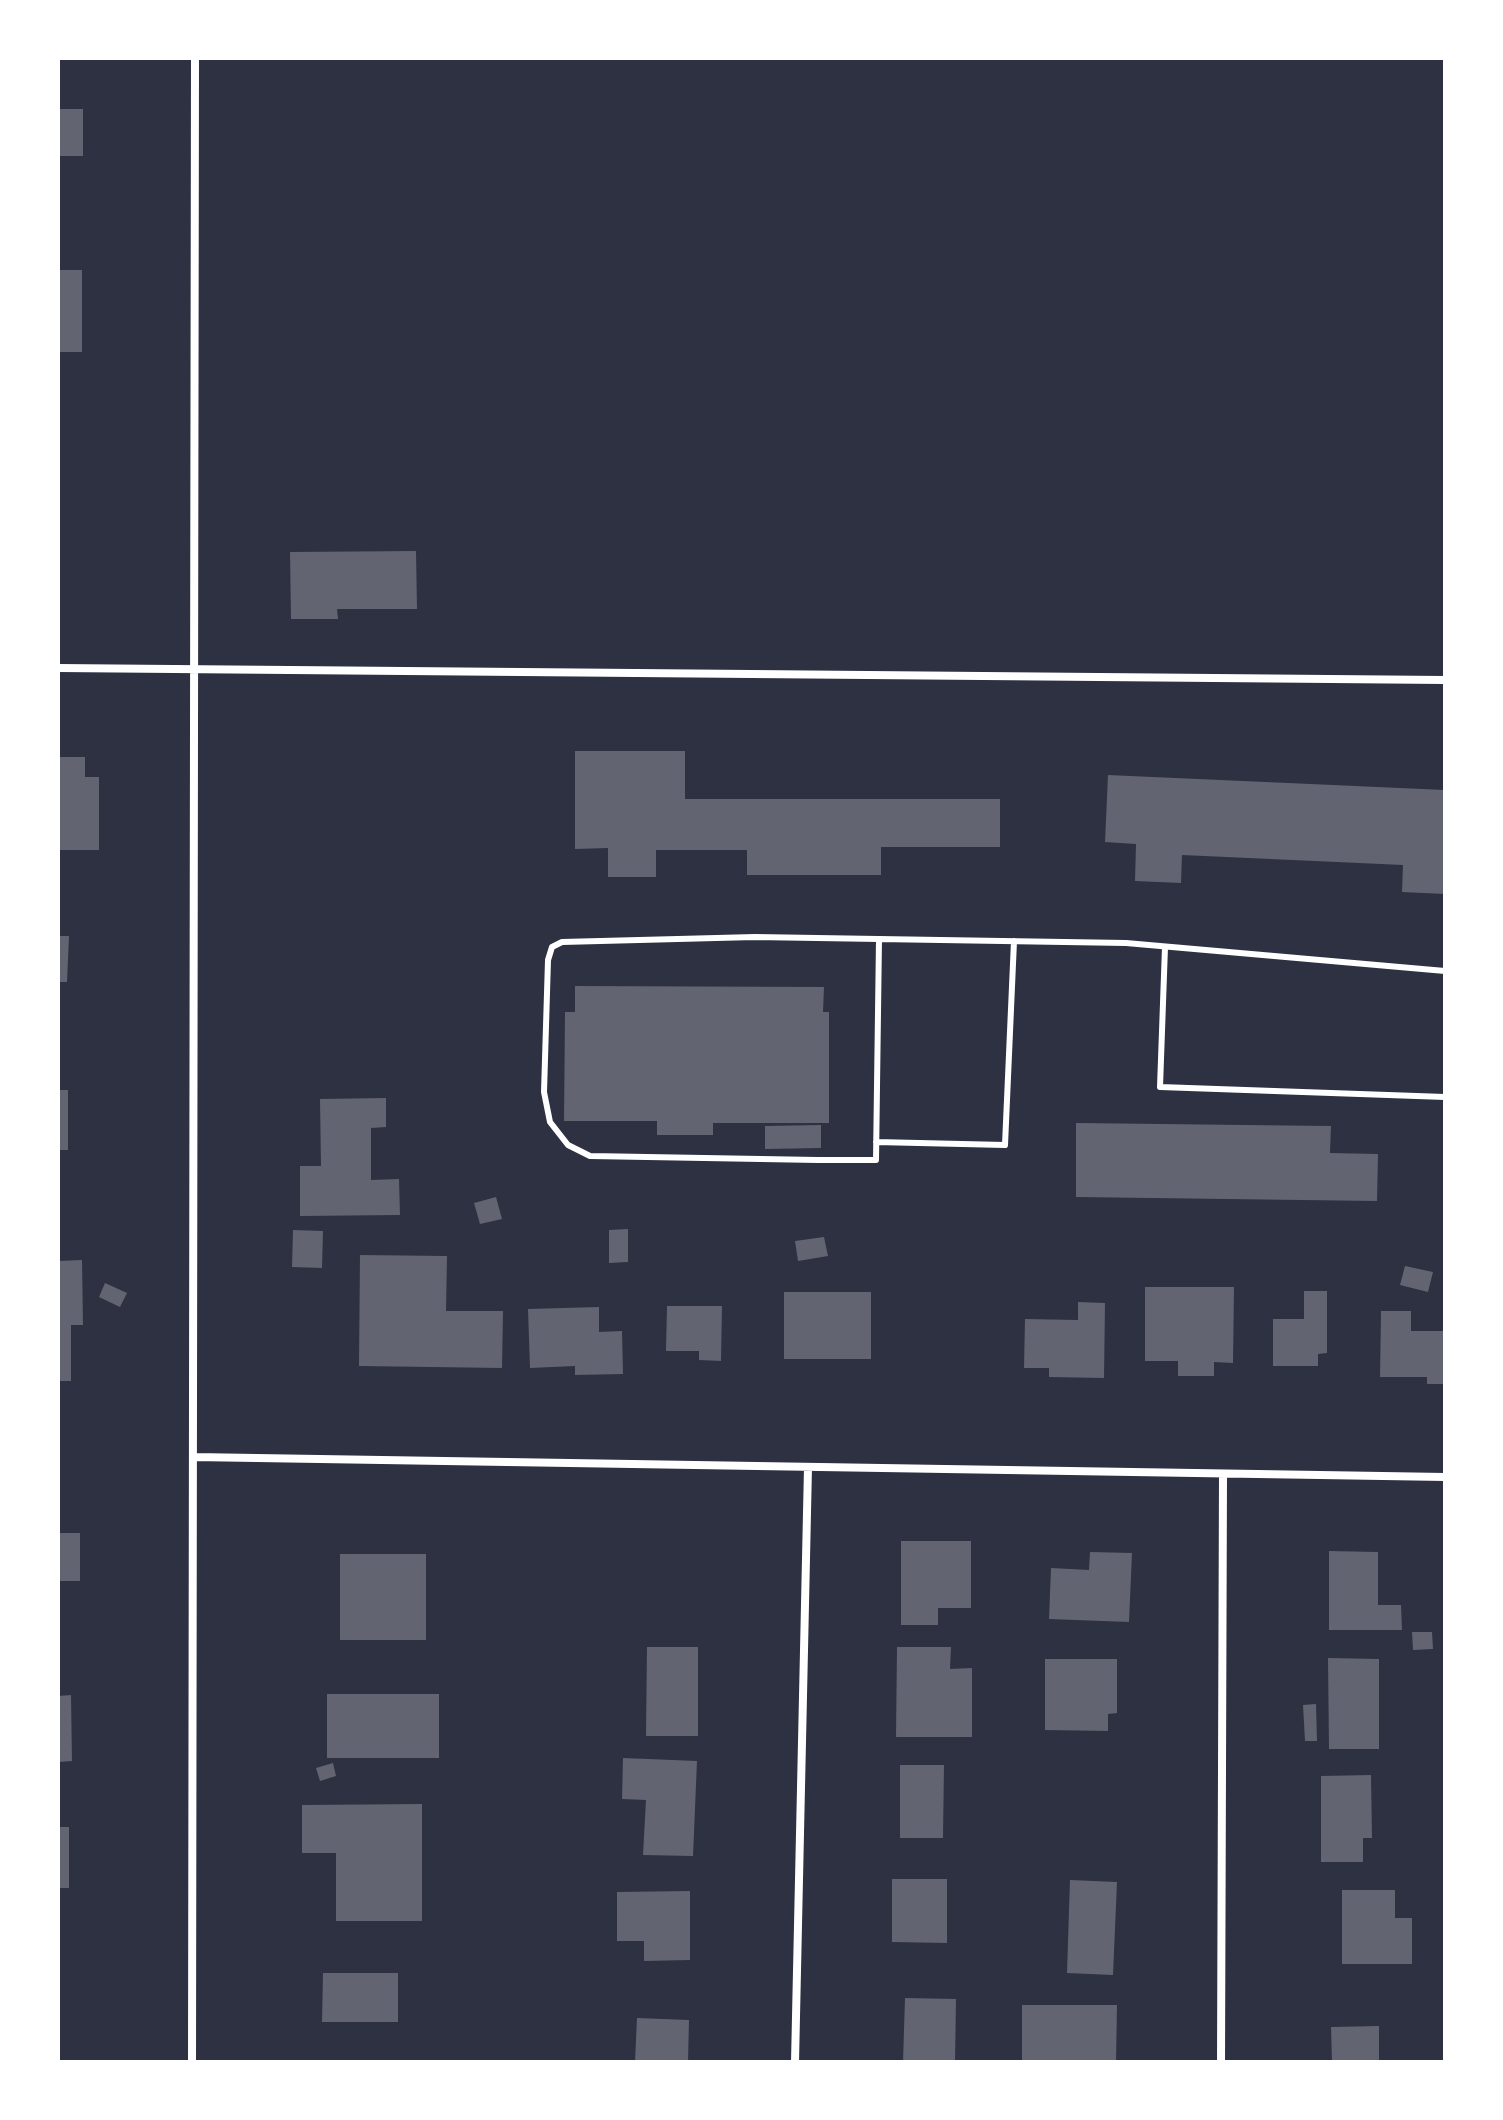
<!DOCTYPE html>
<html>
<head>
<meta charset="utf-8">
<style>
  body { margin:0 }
  #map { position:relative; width:1503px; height:2120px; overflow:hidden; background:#2d3142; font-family:Figtree,sans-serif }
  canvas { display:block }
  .frame { position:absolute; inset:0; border:60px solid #fff; pointer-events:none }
</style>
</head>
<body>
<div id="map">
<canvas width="1503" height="2120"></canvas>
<div class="frame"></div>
</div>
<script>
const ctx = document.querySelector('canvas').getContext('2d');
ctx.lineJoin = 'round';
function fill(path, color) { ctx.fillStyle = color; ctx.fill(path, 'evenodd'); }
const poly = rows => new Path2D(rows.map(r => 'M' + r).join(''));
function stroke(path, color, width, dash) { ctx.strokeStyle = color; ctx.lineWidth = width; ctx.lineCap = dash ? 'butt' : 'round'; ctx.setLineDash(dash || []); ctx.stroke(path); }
fill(poly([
  [58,109,83,109,83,156,58,156],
  [58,270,82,270,82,352,58,352],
  [416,551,417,609,337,609,338,619,291,619,290,552],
  [575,751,685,751,685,799,1000,799,1000,847,881,847,881,875,747,875,747,850,656,850,656,877,608,877,608,848,575,849],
  [58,757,85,757,85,777,99,777,99,850,58,850],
  [1108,775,1445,790,1445,894,1402,892,1403,865,1182,855,1181,883,1135,881,1136,844,1105,842],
  [58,936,69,936,67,982,58,982],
  [575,986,824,987,823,1012,829,1012,829,1123,713,1123,713,1135,657,1135,657,1121,564,1121,565,1012,575,1012],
  [58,1090,68,1090,68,1150,58,1150],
  [386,1098,386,1127,371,1128,371,1180,399,1179,400,1215,300,1216,300,1166,321,1166,320,1099],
  [1076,1123,1331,1126,1330,1153,1378,1154,1377,1201,1076,1197],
  [821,1125,821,1148,765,1149,765,1126],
  [496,1197,502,1219,480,1224,474,1203],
  [628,1229,628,1262,609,1263,609,1230],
  [293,1230,323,1231,322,1268,292,1267],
  [824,1237,828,1256,798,1261,795,1241],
  [360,1255,447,1256,446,1311,503,1311,502,1368,359,1366],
  [82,1260,83,1325,71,1325,71,1381,58,1381,58,1261],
  [1405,1266,1433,1272,1428,1292,1400,1285],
  [105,1283,127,1293,120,1307,99,1297],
  [1145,1287,1234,1287,1233,1363,1214,1362,1214,1376,1178,1376,1178,1361,1145,1361],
  [1304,1291,1327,1291,1327,1353,1318,1354,1318,1366,1273,1366,1273,1319,1304,1319],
  [784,1292,871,1292,871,1359,784,1359],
  [1078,1302,1105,1303,1104,1378,1049,1377,1049,1368,1024,1368,1025,1319,1078,1320],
  [667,1306,722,1306,721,1361,699,1360,699,1351,666,1351],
  [599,1307,599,1332,622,1331,623,1374,575,1375,575,1366,530,1368,528,1309],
  [1381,1311,1411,1311,1411,1331,1445,1331,1445,1384,1427,1384,1427,1377,1380,1377],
  [58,1533,80,1533,80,1581,58,1581],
  [901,1541,971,1541,971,1608,938,1608,938,1625,901,1625],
  [1329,1551,1378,1552,1378,1605,1401,1605,1402,1630,1329,1630],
  [1090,1552,1132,1553,1129,1622,1049,1619,1051,1568,1089,1570],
  [340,1554,426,1554,426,1640,340,1640],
  [1412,1632,1432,1632,1433,1649,1413,1650],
  [647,1647,698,1647,698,1736,646,1736],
  [897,1647,951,1647,950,1669,972,1668,972,1737,896,1737],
  [1328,1658,1379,1659,1379,1749,1329,1749],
  [1045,1659,1117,1659,1117,1713,1108,1714,1108,1731,1045,1730],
  [327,1694,439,1694,439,1758,327,1758],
  [71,1695,72,1761,58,1762,58,1696],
  [1316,1704,1317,1741,1305,1741,1303,1705],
  [623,1758,697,1761,693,1856,643,1855,646,1800,622,1799],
  [333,1763,336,1776,320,1781,316,1768],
  [900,1765,944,1765,943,1838,900,1838],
  [1371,1775,1372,1838,1363,1838,1363,1862,1321,1862,1321,1776],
  [422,1804,422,1921,336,1921,336,1853,302,1853,302,1805],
  [58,1827,69,1827,69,1888,58,1888],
  [892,1879,947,1879,947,1943,892,1942],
  [1070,1880,1117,1882,1113,1975,1067,1973],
  [1342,1890,1395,1890,1395,1918,1412,1918,1412,1964,1342,1964],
  [690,1891,690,1960,644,1961,644,1941,617,1941,617,1892],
  [323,1973,398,1973,398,2022,322,2022],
  [905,1998,956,1999,955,2062,903,2062],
  [1022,2005,1117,2005,1116,2062,1022,2062],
  [637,2018,689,2020,688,2062,635,2062],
  [1379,2026,1379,2062,1332,2062,1331,2027]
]), '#626471');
stroke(poly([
  [879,939,876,1160,818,1160,590,1156,568,1145,550,1122,544,1092,548,960,552,947,562,942,755,937,1126,943,1445,971],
  [1165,947,1160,1087,1445,1097],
  [876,1142,1005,1145,1014,941]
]), '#fff', 6);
stroke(poly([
  [58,668,1445,680],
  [194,1457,1445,1477],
  [192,2062,195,58],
  [795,2062,808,1467],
  [1221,2062,1223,1475]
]), '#fff', 8);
</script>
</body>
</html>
